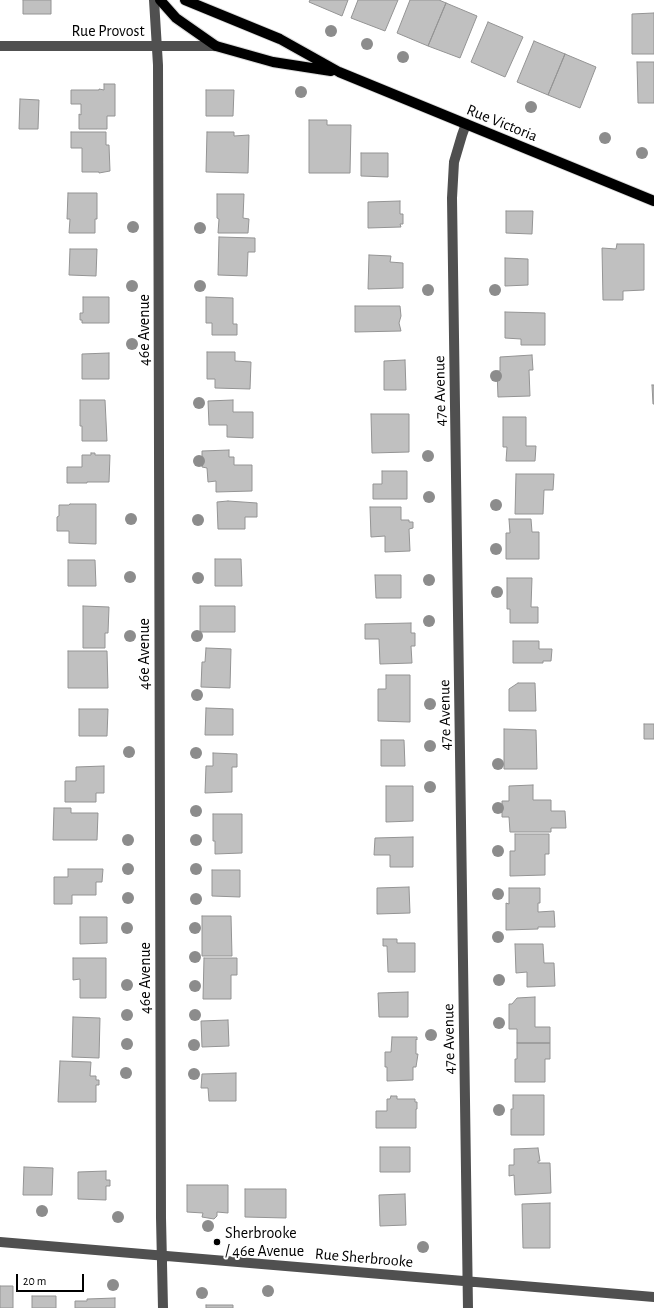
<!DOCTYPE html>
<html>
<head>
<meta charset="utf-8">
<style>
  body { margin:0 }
  #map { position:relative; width:654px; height:1308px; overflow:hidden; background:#fff; font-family:"Alegreya Sans",sans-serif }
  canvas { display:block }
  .scale { position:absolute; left:16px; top:1274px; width:68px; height:18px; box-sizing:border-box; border:2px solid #000; border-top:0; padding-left:5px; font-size:12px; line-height:14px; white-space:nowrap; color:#000; -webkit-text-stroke:3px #fff; paint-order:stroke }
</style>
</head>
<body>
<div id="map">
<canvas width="654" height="1308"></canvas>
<div class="scale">20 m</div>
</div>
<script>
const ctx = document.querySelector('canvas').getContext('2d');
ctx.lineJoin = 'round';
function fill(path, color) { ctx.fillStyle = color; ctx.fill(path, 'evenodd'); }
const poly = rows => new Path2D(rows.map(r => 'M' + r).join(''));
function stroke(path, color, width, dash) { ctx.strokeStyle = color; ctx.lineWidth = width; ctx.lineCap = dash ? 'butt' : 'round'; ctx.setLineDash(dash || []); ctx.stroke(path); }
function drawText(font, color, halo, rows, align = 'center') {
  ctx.font = font + ' "Alegreya Sans",sans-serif'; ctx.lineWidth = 4; ctx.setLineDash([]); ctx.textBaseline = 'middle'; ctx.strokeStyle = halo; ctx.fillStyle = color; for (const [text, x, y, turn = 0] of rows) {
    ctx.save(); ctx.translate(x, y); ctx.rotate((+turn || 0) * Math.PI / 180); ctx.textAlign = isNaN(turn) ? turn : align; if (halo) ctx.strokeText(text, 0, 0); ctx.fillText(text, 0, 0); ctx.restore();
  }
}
const building = poly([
  [23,0,51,0,51,14,23,14,23,0],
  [310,0,348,0,342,16,309,2,310,0],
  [358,0,398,0,385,31,351,18,358,0],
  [410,0,439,0,446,3,428,46,397,33,410,0],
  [446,3,477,16,460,58,428,46,446,3],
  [654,13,654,54,632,54,632,14,654,13],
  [488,22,523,37,505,77,471,62,488,22],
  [534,41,565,54,548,95,517,82,534,41],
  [565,54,596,67,580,108,548,95,565,54],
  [637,62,654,62,654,103,638,103,637,62],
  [104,84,115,84,115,116,107,116,107,129,79,129,79,114,81,115,81,104,71,104,71,90,99,90,99,89,104,90,104,84],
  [206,90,234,90,233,116,206,116,206,90],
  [20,99,39,100,38,129,19,129,20,99],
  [309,120,327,120,327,125,351,125,350,173,309,173,309,120],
  [71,132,106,132,106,145,109,145,110,171,99,173,99,172,82,172,82,148,71,148,71,132],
  [207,132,234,132,234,136,249,135,248,173,206,172,207,132],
  [361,153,388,153,388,177,361,176,361,153],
  [68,193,97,193,97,219,95,219,95,233,69,233,70,219,67,219,68,193],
  [217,194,244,194,243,218,249,219,248,233,218,233,219,219,217,218,217,194],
  [400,201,400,214,403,214,403,224,400,224,401,227,368,228,368,202,400,201],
  [506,211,533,211,532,234,506,233,506,211],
  [219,237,255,238,255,252,248,252,247,276,218,275,219,237],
  [617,244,644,244,644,290,623,291,623,300,603,300,602,248,616,249,617,244],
  [70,249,97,249,96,276,69,275,70,249],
  [369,255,391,256,390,262,403,263,403,288,368,289,369,255],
  [505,258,528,259,528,285,505,286,505,258],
  [83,297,109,297,109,323,82,323,82,320,80,320,80,313,83,313,83,297],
  [206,297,233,298,233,324,237,324,237,335,212,335,212,323,206,323,206,297],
  [355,306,400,306,401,316,399,323,401,331,355,332,355,306],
  [505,312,545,313,545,345,521,345,521,339,505,338,505,312],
  [207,352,235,352,235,361,251,362,250,389,215,388,215,379,207,379,207,352],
  [109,353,109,379,82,379,82,354,109,353],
  [532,355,533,370,529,370,530,396,498,397,497,371,500,371,500,357,532,355],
  [405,360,406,390,384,390,384,361,405,360],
  [652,385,654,385,654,404,653,404,652,385],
  [80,400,105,400,107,441,82,441,82,426,80,426,80,400],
  [233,400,233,412,253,412,253,438,227,437,227,425,209,425,208,401,233,400],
  [371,414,409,414,409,452,372,453,371,414],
  [503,417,526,417,526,446,536,446,535,461,506,461,507,447,503,447,503,417],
  [229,450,229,457,234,457,234,465,252,465,252,491,216,492,216,481,208,482,207,468,202,467,202,451,229,450],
  [91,453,95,453,95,455,110,455,109,482,87,482,87,483,67,483,67,467,82,467,82,455,91,455,91,453],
  [382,471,407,471,407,499,373,499,373,484,382,484,382,471],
  [516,474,554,474,553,490,544,490,543,514,515,514,516,474],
  [228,501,257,503,257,517,245,517,245,529,218,529,217,502,228,501],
  [70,504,96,504,96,544,69,543,69,531,57,531,57,517,59,516,59,505,69,505,70,504],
  [370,507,401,507,401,520,409,520,409,522,413,522,413,528,409,529,410,551,385,552,385,536,371,537,370,507],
  [509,519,531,519,532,532,539,532,539,559,506,559,506,533,510,533,509,519],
  [215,559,241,559,242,586,215,586,215,559],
  [68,560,95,560,96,586,68,586,68,560],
  [375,575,401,575,401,598,376,598,375,575],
  [507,578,532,578,531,607,538,607,538,623,510,623,510,609,507,609,507,578],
  [83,606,109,607,108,633,105,633,105,648,83,648,83,606],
  [200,606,235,606,235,632,200,632,200,606],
  [411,623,411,633,415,633,415,646,411,646,412,663,380,664,379,639,365,639,365,624,411,623],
  [513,641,539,641,539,649,552,649,551,661,543,661,543,663,513,663,513,641],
  [206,648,231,649,230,688,201,687,202,662,205,662,206,648],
  [68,651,107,651,108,688,68,688,68,651],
  [386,675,410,675,410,722,378,721,378,689,386,689,386,675],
  [518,683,535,683,536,711,509,711,509,689,518,683],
  [206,708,233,709,233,735,205,735,206,708],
  [79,709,108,709,107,736,79,736,79,709],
  [644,724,654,724,654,739,644,739,644,724],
  [504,729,536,730,537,769,504,769,504,729],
  [381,740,404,740,405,766,381,766,381,740],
  [213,753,237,754,237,767,232,767,232,792,205,793,206,766,213,766,213,753],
  [104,766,104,793,96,793,96,802,65,802,65,781,76,781,76,767,104,766],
  [533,785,533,800,551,800,551,811,565,811,566,828,551,828,551,832,510,832,509,817,502,817,502,801,509,801,509,786,533,785],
  [386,786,413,786,413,821,386,822,386,786],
  [54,808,71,808,71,813,98,813,97,840,53,840,54,808],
  [213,814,242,814,242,853,215,854,215,841,213,841,213,814],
  [515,834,549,834,549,854,545,854,545,875,510,876,510,851,515,851,515,834],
  [413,837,413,867,390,867,390,855,374,855,375,838,413,837],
  [68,869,103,869,102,882,96,882,96,895,72,895,72,904,54,904,54,877,68,877,68,869],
  [212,870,240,870,240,897,212,896,212,870],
  [409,887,410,913,377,914,377,888,409,887],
  [509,888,540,888,540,903,538,903,538,912,554,911,555,927,538,927,538,929,506,930,506,903,509,904,509,888],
  [202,916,231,916,232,956,202,956,202,916],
  [80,917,107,917,107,943,80,944,80,917],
  [383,939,397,939,397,943,415,943,415,972,388,972,387,946,383,946,383,939],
  [515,944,543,944,544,963,554,963,555,986,527,987,527,972,516,973,515,944],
  [73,958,106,958,106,998,80,998,80,979,73,980,73,958],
  [204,958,237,958,237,975,231,975,231,999,203,999,204,958],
  [408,992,408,1017,379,1017,378,993,408,992],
  [535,997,535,1027,550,1027,550,1043,517,1043,517,1029,509,1029,509,1004,512,1004,517,998,535,997],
  [73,1017,100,1018,99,1058,72,1057,73,1017],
  [228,1020,229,1046,202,1047,201,1021,228,1020],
  [392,1037,417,1037,417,1040,416,1039,416,1054,418,1054,416,1067,413,1067,413,1080,387,1081,387,1067,385,1067,385,1052,391,1052,392,1037],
  [517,1043,550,1043,550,1059,545,1059,545,1082,515,1082,515,1059,517,1059,517,1043],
  [60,1061,91,1062,90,1076,96,1076,96,1080,99,1080,99,1085,96,1085,96,1102,58,1102,60,1061],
  [236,1073,236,1101,209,1101,208,1088,201,1088,202,1074,236,1073],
  [513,1095,544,1095,544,1135,511,1135,511,1109,513,1109,513,1095],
  [391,1096,397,1096,397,1099,415,1099,415,1102,417,1102,417,1109,416,1109,416,1128,376,1128,376,1111,387,1111,387,1099,390,1099,391,1096],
  [380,1147,410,1147,410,1172,380,1172,380,1147],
  [538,1148,540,1161,538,1161,538,1163,550,1163,551,1193,515,1195,514,1175,509,1176,509,1165,514,1165,514,1149,538,1148],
  [24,1167,53,1168,52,1195,23,1195,24,1167],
  [106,1171,106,1180,110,1180,110,1186,106,1186,106,1200,78,1199,78,1172,106,1171],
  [187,1185,228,1185,228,1213,217,1212,217,1216,214,1219,202,1217,203,1213,187,1212,187,1185],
  [245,1189,286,1189,286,1218,245,1217,245,1189],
  [405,1194,406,1225,380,1226,379,1195,405,1194],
  [550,1203,550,1248,523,1248,522,1204,550,1203],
  [0,1286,13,1286,13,1308,0,1308,0,1286],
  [32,1296,56,1296,56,1308,32,1308,32,1296],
  [115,1298,115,1308,75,1308,75,1301,87,1301,87,1299,115,1298],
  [206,1305,233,1305,233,1308,206,1308,206,1305]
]);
fill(building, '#c0c0c0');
stroke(building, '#949494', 1);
const major = poly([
  [160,0,176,18,216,46,273,62,331,71],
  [185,0,280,39,339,72,654,201]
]);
stroke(major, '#dbdbdb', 12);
stroke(poly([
  [154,0,158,65,161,1218,163,1308],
  [0,46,216,46],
  [466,124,462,135,454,162,452,198,468,1308],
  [0,1242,654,1297]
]), '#505050', 10);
stroke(major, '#000', 10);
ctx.fillStyle = '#8c8c8c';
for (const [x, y] of [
  [331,31],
  [367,44],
  [403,57],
  [301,92],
  [531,107],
  [605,138],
  [642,153],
  [133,227],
  [200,228],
  [132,286],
  [200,286],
  [428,290],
  [495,290],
  [132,344],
  [496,376],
  [199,403],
  [428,456],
  [199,461],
  [429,497],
  [496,505],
  [131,519],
  [198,520],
  [496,549],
  [130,577],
  [198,578],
  [429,580],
  [497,592],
  [429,621],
  [130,636],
  [197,636],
  [197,695],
  [430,704],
  [430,746],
  [129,752],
  [196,753],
  [498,764],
  [430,787],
  [498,808],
  [196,811],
  [128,840],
  [196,840],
  [498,851],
  [128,869],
  [196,869],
  [498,894],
  [128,898],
  [196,899],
  [127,928],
  [195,928],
  [498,937],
  [195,957],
  [499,980],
  [127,985],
  [195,986],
  [127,1015],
  [195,1015],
  [499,1023],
  [431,1035],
  [127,1044],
  [194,1045],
  [126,1073],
  [194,1074],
  [499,1110],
  [42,1211],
  [118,1217],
  [208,1226],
  [423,1247],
  [113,1285],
  [268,1291],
  [202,1293]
]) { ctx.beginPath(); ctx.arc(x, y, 6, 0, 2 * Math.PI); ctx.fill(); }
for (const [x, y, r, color] of [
  [217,1242,4,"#000"]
]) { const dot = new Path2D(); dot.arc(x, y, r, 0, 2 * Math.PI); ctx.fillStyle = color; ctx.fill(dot); stroke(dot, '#fff', 1.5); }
drawText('16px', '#000', '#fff', [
  ["Rue Provost",108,31],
  ["Rue Victoria",502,123,22],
  ["46e Avenue",144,330,-90],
  ["47e Avenue",440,391,-91],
  ["46e Avenue",144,654,-90],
  ["47e Avenue",445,715,-91],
  ["46e Avenue",145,978,-90],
  ["47e Avenue",449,1039,-91],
  ["Rue Sherbrooke",364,1258,5]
]);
drawText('16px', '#000', '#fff', [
  ["Sherbrooke",225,1233],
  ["/ 46e Avenue",225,1251]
], 'left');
</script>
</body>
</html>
